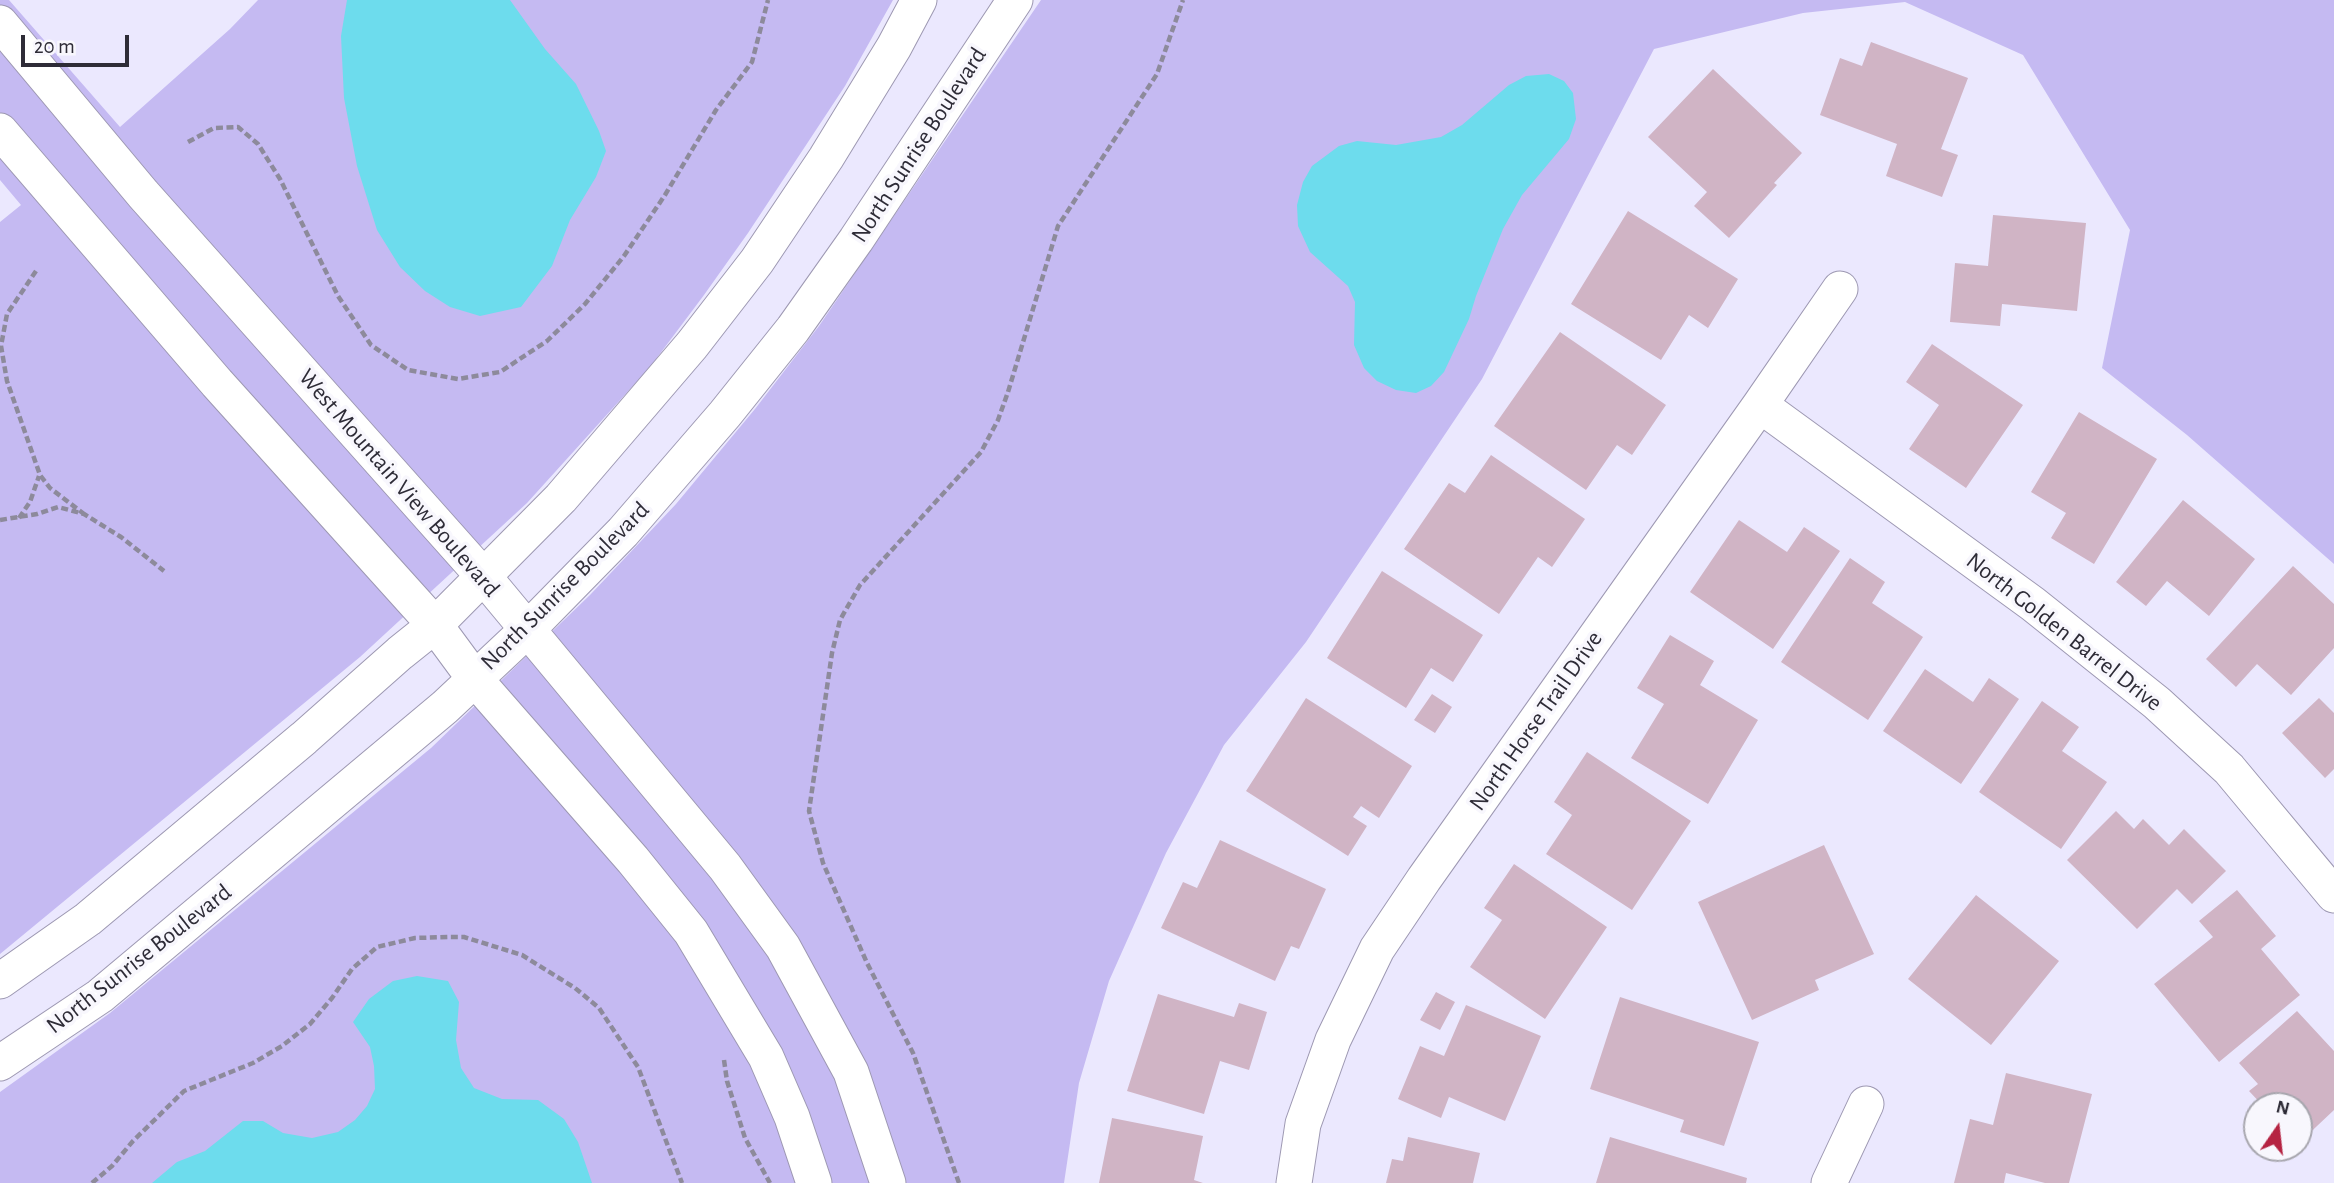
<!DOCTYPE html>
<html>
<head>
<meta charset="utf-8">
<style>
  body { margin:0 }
  #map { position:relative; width:2334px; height:1183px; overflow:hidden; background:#ebe8fe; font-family:"Alegreya Sans",sans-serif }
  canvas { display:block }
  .north { position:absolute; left:2243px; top:1092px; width:70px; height:70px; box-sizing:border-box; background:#f8f7fd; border:2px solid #a7a6ae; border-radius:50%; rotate:14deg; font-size:19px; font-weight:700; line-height:28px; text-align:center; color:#2e2c37 }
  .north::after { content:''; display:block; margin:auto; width:24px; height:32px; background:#b52342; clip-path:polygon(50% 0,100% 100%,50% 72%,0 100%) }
  .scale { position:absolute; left:21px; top:35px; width:108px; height:32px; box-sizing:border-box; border:4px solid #2e2c37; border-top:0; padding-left:9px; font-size:21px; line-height:24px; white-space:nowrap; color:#2e2c37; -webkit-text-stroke:5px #f8f7fd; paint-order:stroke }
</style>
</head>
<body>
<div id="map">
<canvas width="2334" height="1183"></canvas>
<div class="north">N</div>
<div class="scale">20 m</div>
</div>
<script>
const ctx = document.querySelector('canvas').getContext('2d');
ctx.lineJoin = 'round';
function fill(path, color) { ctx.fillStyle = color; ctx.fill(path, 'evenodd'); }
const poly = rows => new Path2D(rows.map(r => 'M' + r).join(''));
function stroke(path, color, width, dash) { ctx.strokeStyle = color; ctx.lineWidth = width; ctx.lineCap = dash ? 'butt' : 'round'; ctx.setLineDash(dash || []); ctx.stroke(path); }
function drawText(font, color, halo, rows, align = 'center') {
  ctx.font = font + ' "Alegreya Sans",sans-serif'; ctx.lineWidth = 7; ctx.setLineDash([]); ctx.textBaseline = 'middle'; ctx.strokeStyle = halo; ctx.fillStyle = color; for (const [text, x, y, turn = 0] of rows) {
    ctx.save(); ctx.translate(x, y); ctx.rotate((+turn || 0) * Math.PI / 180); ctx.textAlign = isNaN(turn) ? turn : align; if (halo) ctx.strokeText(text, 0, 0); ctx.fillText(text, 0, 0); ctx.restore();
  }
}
fill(poly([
  [0,0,9,0,120,127,230,29,258,0,893,0,845,86,748,233,704,295,650,367,527,503,360,657,0,954,0,222,21,205,0,180],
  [1041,0,2334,0,2334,564,2187,435,2102,368,2130,230,2023,55,1905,2,1803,13,1654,49,1482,379,1306,642,1224,745,1166,853,1109,981,1079,1083,1064,1183,0,1183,0,1092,110,1013,431,748,590,595,676,504,755,409,819,326]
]), '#c5baf2');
fill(poly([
  [347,0,510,0,545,49,576,84,599,131,606,151,596,177,570,220,552,266,521,307,480,316,450,307,425,291,400,267,377,230,357,166,344,98,341,36],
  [1549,74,1564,81,1573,93,1576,119,1569,139,1522,195,1503,229,1476,296,1469,319,1444,372,1431,386,1416,393,1396,390,1377,381,1364,368,1354,345,1355,302,1348,286,1310,252,1298,226,1297,205,1303,182,1312,166,1339,146,1357,141,1396,145,1441,137,1462,125,1509,85,1526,76],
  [417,976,448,981,459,1002,456,1040,461,1068,474,1088,502,1099,538,1100,564,1119,578,1142,592,1183,152,1183,177,1162,205,1151,243,1121,263,1121,283,1133,312,1138,338,1132,355,1120,367,1106,375,1089,374,1066,370,1047,353,1022,369,999,393,981]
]), '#6ddced');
fill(poly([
  [1871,42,1968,78,1941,149,1958,155,1942,197,1886,176,1897,144,1820,115,1840,58,1862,66],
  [1713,69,1802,153,1774,183,1777,185,1729,238,1694,206,1707,192,1648,137],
  [1628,211,1738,279,1708,328,1689,315,1661,360,1571,304],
  [1993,215,2086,223,2077,311,2002,304,2000,326,1950,322,1955,263,1988,266],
  [1560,332,1666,405,1632,455,1617,445,1586,490,1494,426],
  [1932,344,2023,405,1966,488,1909,449,1939,405,1906,382],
  [2079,412,2157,459,2094,564,2051,538,2066,513,2031,492],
  [1491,455,1585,519,1552,567,1538,557,1499,614,1404,549,1449,483,1465,493],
  [2183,500,2255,559,2209,616,2167,581,2146,606,2116,582],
  [1739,520,1787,552,1804,527,1840,551,1773,649,1690,592],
  [1850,558,1885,582,1872,603,1923,637,1868,720,1781,662],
  [2293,566,2334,604,2334,648,2291,695,2257,664,2236,687,2206,659],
  [1382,571,1483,635,1453,682,1431,668,1406,708,1327,658],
  [1670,635,1714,661,1700,685,1758,720,1708,804,1631,758,1664,704,1637,688],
  [1925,669,1973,702,1989,678,2019,699,1961,784,1883,731],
  [1432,694,1452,707,1435,733,1414,720],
  [1306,698,1412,766,1379,818,1361,806,1353,817,1367,826,1348,856,1246,791],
  [2319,698,2334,713,2334,769,2325,778,2282,733],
  [2042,701,2079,727,2062,751,2107,782,2061,849,1979,792],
  [1587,752,1691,821,1632,910,1546,854,1572,815,1554,802],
  [2116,811,2134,829,2143,819,2169,845,2184,829,2226,871,2192,904,2177,889,2137,929,2067,860],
  [1220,840,1326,889,1299,949,1291,946,1275,981,1161,928,1183,882,1197,888],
  [1824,845,1874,954,1815,980,1819,990,1752,1020,1698,902],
  [1514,864,1607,927,1545,1019,1470,967,1502,920,1484,908],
  [2237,890,2276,936,2261,949,2300,995,2219,1062,2154,984,2213,937,2199,921],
  [1976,895,2059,961,1991,1045,1908,979],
  [1436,992,1455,1002,1440,1030,1420,1020],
  [1158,994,1234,1017,1239,1003,1267,1012,1249,1070,1220,1061,1204,1114,1127,1091],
  [1620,997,1759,1042,1724,1146,1680,1132,1684,1120,1590,1089],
  [1466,1005,1541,1036,1505,1121,1449,1097,1441,1118,1398,1099,1420,1046,1444,1056],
  [2297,1011,2334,1051,2334,1110,2299,1143,2299,1106,2263,1106,2249,1091,2258,1084,2239,1063],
  [2006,1073,2092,1094,2069,1183,2045,1183,2006,1173,2004,1183,1954,1183,1970,1119,1993,1125],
  [1112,1118,1203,1136,1194,1180,1203,1183,1099,1183],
  [1408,1137,1480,1153,1473,1183,1386,1183,1392,1159,1403,1161],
  [1610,1137,1747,1178,1746,1183,1596,1183]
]), '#d0b4c5');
const minor = poly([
  [0,23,143,194,484,577,725,867,783,947,851,1072,888,1183],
  [0,131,217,383,435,625,474,678,633,860,691,932,766,1057,792,1117,814,1183],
  [1760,405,2033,604,2157,703,2229,769,2334,895],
  [0,981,88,919,304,738,400,653,435,625,561,498,692,345,757,261,826,158,894,47,919,0],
  [0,1063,100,996,445,707,527,630,623,532,725,414,793,329,856,240,1015,0],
  [1294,1183,1303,1124,1333,1040,1377,949,1424,879,1760,405,1840,289],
  [1829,1183,1866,1104]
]);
stroke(minor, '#9d98b2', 37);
stroke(poly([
  [188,142,214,128,238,127,258,144,280,179,338,296,371,345,408,370,458,379,500,372,547,341,585,304,624,256,665,195,716,110,752,62,768,0],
  [36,271,7,314,1,346,7,381,40,475,50,488,84,514],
  [19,518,30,502,39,476],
  [0,520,37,514,58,507,84,514,121,537,164,571],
  [724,1060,727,1081,745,1138,770,1183],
  [92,1183,112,1166,133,1141,184,1091,253,1063,282,1046,310,1024,332,998,352,969,377,947,415,938,449,937,464,937,522,955,575,988,599,1008,638,1067,682,1183],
  [959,1183,913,1053,867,963,823,863,809,811,832,653,840,620,860,585,981,452,998,420,1008,392,1058,226,1157,74,1183,0]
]), '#8d8a9b', 4.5, [7, 3.5]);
stroke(minor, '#fff', 35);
drawText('24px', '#2e2c37', '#f8f7fd', [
  ["North Sunrise Boulevard",919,145,-57],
  ["West Mountain View Boulevard",399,483,49],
  ["North Sunrise Boulevard",565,586,-45],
  ["North Golden Barrel Drive",2064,632,38],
  ["North Horse Trail Drive",1536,721,-55],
  ["North Sunrise Boulevard",139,959,-38]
]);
</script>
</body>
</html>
